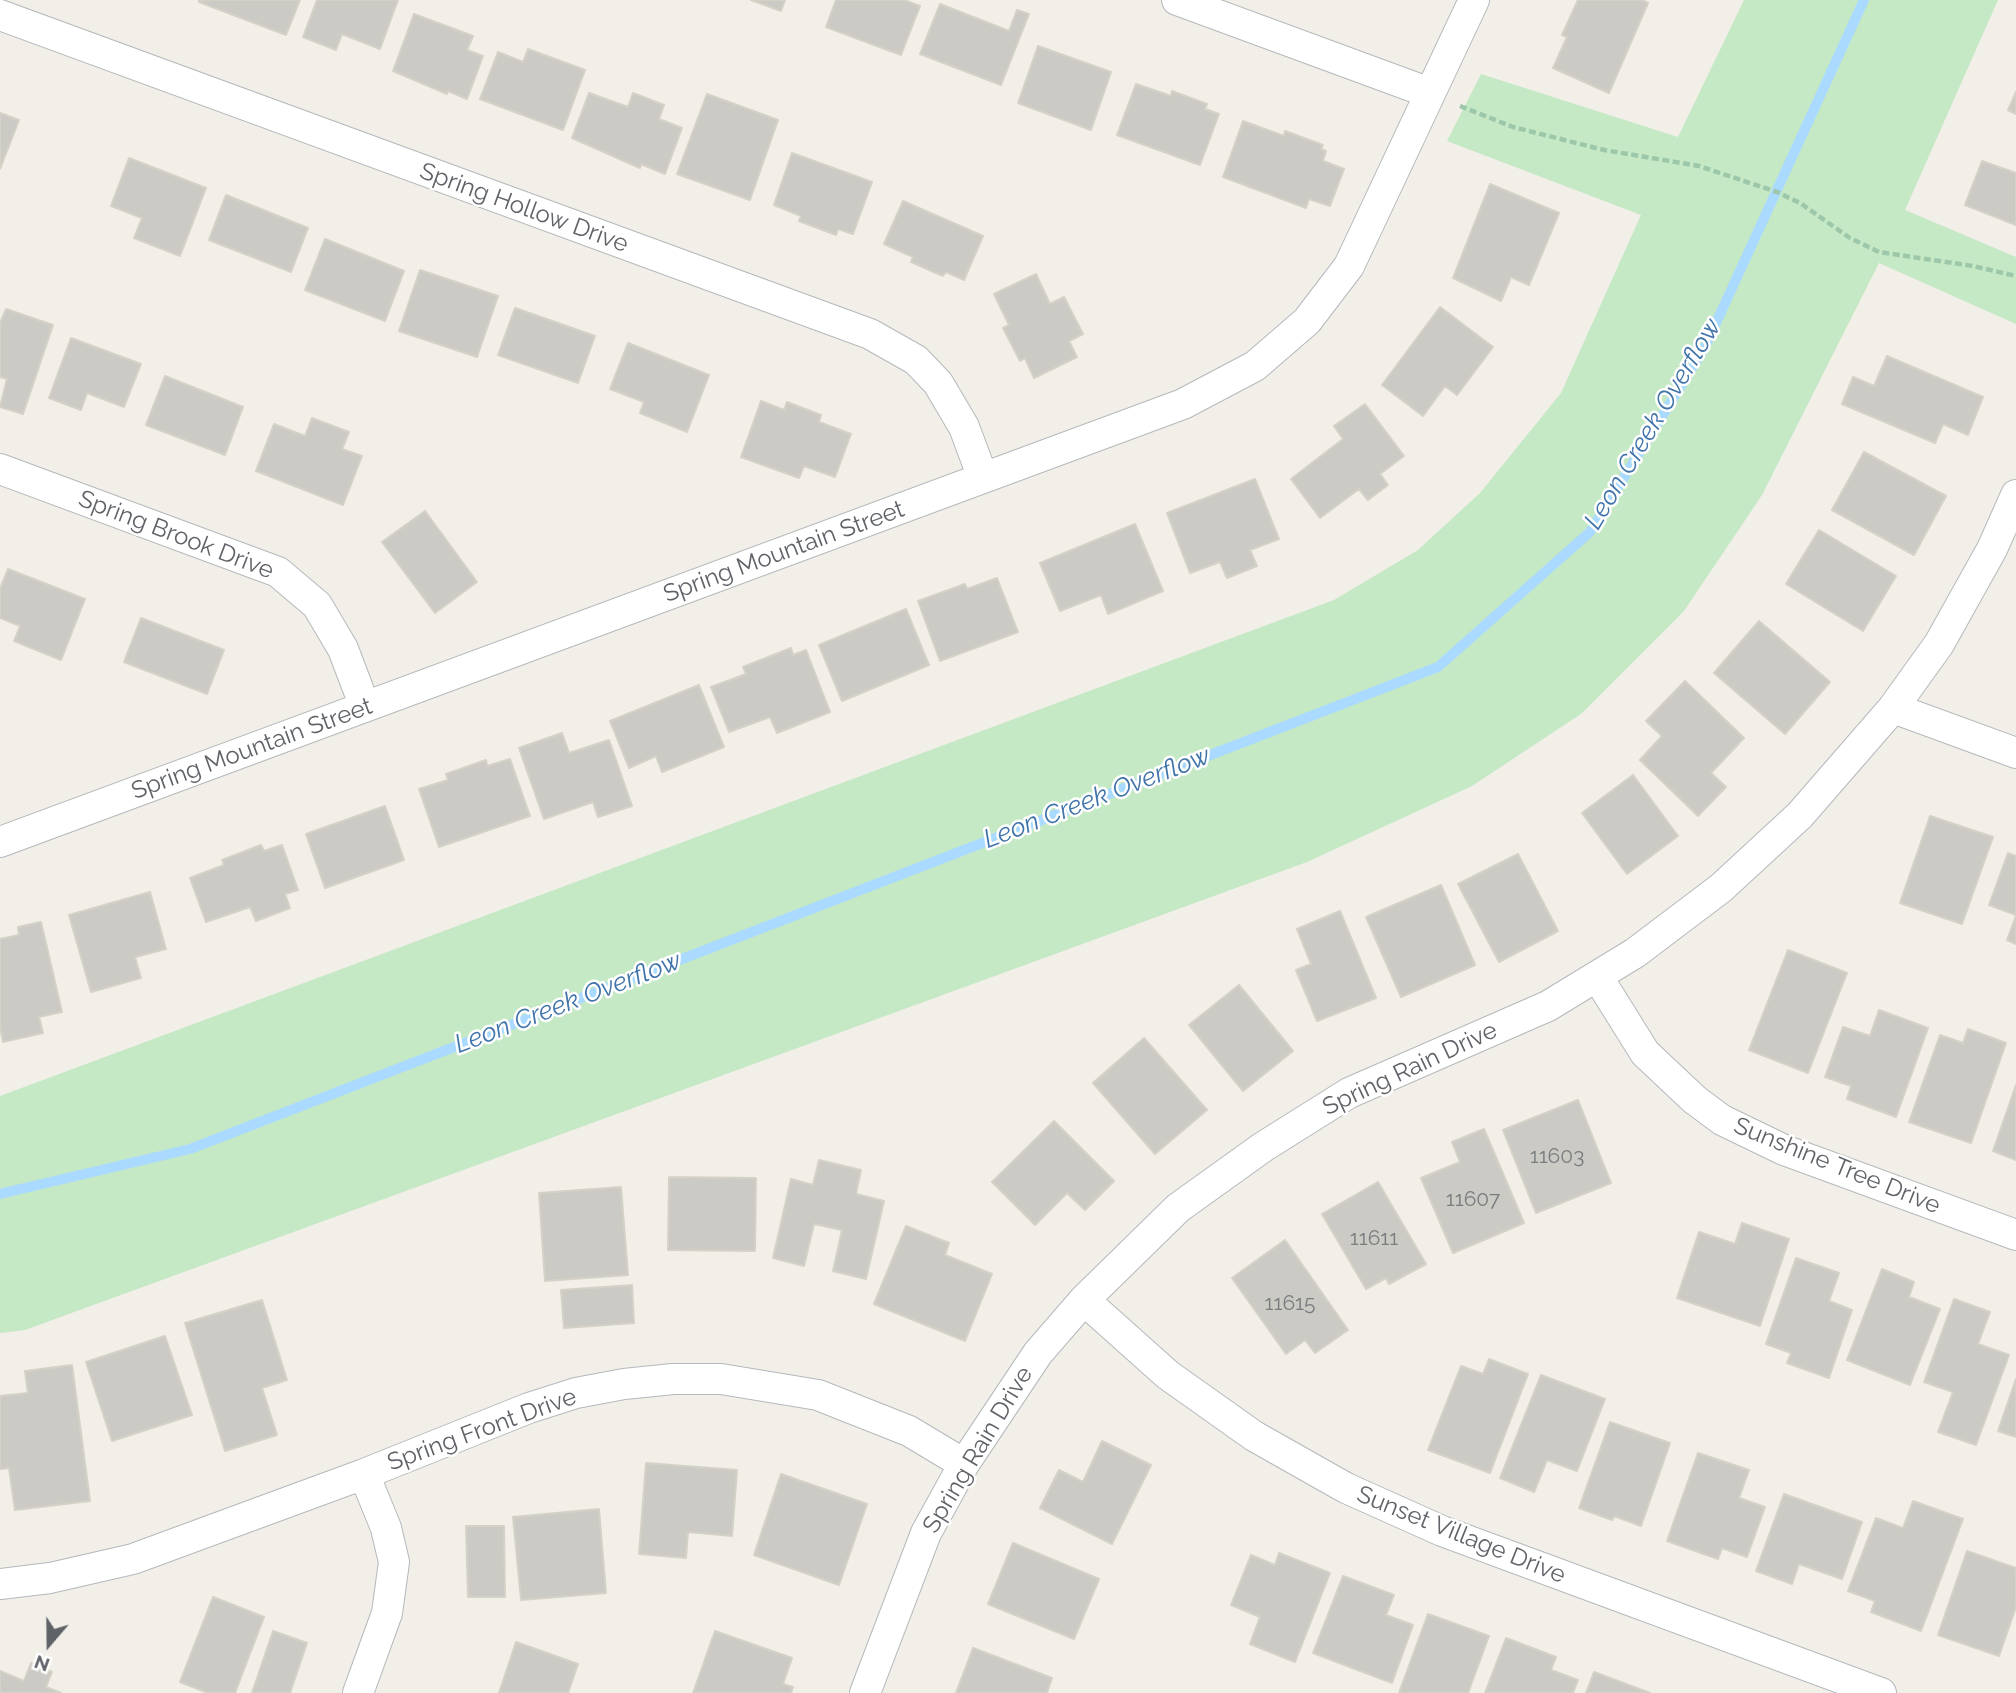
<!DOCTYPE html>
<html>
<head>
<meta charset="utf-8">
<style>
  body { margin:0 }
  #map { position:relative; width:2016px; height:1693px; overflow:hidden; background:#f1efe8; font-family:Raleway,sans-serif }
  canvas { display:block }
  .north { position:absolute; left:14px; top:1609px; width:70px; height:70px; -webkit-text-stroke:5px #fff; paint-order:stroke; rotate:200deg; font-size:19px; font-weight:700; line-height:28px; text-align:center; color:#5f6368 }
  .north::after { content:''; display:block; margin:auto; width:24px; height:32px; background:#5f6368; clip-path:polygon(50% 0,100% 100%,50% 72%,0 100%) }
</style>
</head>
<body>
<div id="map">
<canvas width="2016" height="1693"></canvas>
<div class="north">N</div>
</div>
<script>
const ctx = document.querySelector('canvas').getContext('2d');
ctx.lineJoin = 'round';
function fill(path, color) { ctx.fillStyle = color; ctx.fill(path, 'evenodd'); }
const poly = rows => new Path2D(rows.map(r => 'M' + r).join(''));
function stroke(path, color, width, dash) { ctx.strokeStyle = color; ctx.lineWidth = width; ctx.lineCap = dash ? 'butt' : 'round'; ctx.setLineDash(dash || []); ctx.stroke(path); }
function drawText(font, color, halo, rows, align = 'center') {
  ctx.font = font + ' Raleway,sans-serif'; ctx.lineWidth = 5; ctx.setLineDash([]); ctx.textBaseline = 'middle'; ctx.strokeStyle = halo; ctx.fillStyle = color; for (const [text, x, y, turn = 0] of rows) {
    ctx.save(); ctx.translate(x, y); ctx.rotate((+turn || 0) * Math.PI / 180); ctx.textAlign = isNaN(turn) ? turn : align; if (halo) ctx.strokeText(text, 0, 0); ctx.fillText(text, 0, 0); ctx.restore();
  }
}
fill(poly([
  [1744,0,1998,0,1905,210,2016,257,2016,324,1879,263,1762,495,1684,611,1581,714,1472,786,1307,862,25,1330,0,1333,0,1096,1334,600,1418,550,1480,493,1561,393,1641,215,1447,141,1481,74,1678,137]
]), '#c5e8c5');
stroke(poly([
  [0,1194,190,1149,1438,667,1590,532,1705,347,1864,0]
]), '#aadaff', 10);
const building = poly([
  [199,0,300,0,286,35,199,2,199,0],
  [317,0,398,0,380,49,342,34,336,50,303,37,317,0],
  [751,0,785,0,781,11,751,0],
  [836,0,904,0,920,6,901,55,826,27,836,0],
  [1578,0,1642,0,1648,3,1609,93,1553,68,1567,37,1562,35,1578,0],
  [940,4,1009,31,1017,10,1029,14,1001,85,920,54,940,4],
  [414,14,473,36,467,50,483,56,467,99,448,91,447,94,393,71,414,14],
  [1038,46,1111,72,1091,130,1018,103,1038,46],
  [528,49,585,70,563,130,480,99,498,52,523,62,528,49],
  [1136,84,1171,96,1172,91,1207,104,1205,109,1219,114,1200,165,1117,135,1136,84],
  [2016,92,2016,114,2008,110,2016,92],
  [589,93,628,107,633,93,664,105,659,119,682,128,665,174,641,164,640,168,572,138,589,93],
  [707,94,778,120,750,200,677,174,707,94],
  [0,113,19,120,0,169,0,113],
  [1243,121,1284,136,1285,131,1323,145,1321,149,1326,151,1323,161,1344,169,1330,206,1309,199,1306,208,1223,177,1243,121],
  [792,153,872,182,853,234,838,229,836,235,799,221,801,216,774,205,792,153],
  [129,158,206,188,180,256,134,238,142,218,111,206,129,158],
  [1982,161,2016,173,2016,225,1965,205,1982,161],
  [1490,184,1559,213,1529,285,1511,277,1501,301,1453,278,1490,184],
  [226,195,308,228,291,272,209,240,226,195],
  [903,201,983,236,964,280,946,272,943,276,911,262,913,257,884,244,903,201],
  [325,239,404,271,385,321,305,290,325,239],
  [420,270,498,296,477,357,399,331,420,270],
  [1036,274,1050,304,1064,297,1083,334,1069,341,1077,357,1034,378,1025,358,1020,361,1003,328,1009,325,994,294,1036,274],
  [1440,307,1493,347,1457,395,1445,386,1423,416,1382,385,1440,307],
  [515,308,595,336,578,383,498,355,515,308],
  [6,309,53,325,23,414,0,407,7,379,0,377,0,323,6,309],
  [71,338,141,364,124,407,87,393,81,410,49,398,71,338],
  [628,343,709,375,687,432,640,413,644,402,610,389,628,343],
  [1887,356,1983,397,1968,435,1943,424,1935,443,1842,404,1853,377,1874,386,1887,356],
  [165,376,243,407,225,455,146,425,165,376],
  [761,401,784,410,787,402,821,415,819,422,851,434,835,477,804,466,799,478,741,457,761,401],
  [1365,404,1404,456,1380,474,1388,485,1368,500,1359,489,1320,518,1291,479,1343,439,1334,426,1365,404],
  [312,418,349,432,342,449,362,456,343,505,256,471,274,424,305,436,312,418],
  [1864,452,1946,496,1914,555,1832,510,1864,452],
  [1255,479,1279,539,1250,550,1257,566,1227,578,1220,562,1190,573,1167,513,1255,479],
  [425,511,477,582,435,613,382,542,425,511],
  [1135,524,1163,591,1108,614,1101,595,1060,611,1040,563,1135,524],
  [1819,530,1896,576,1863,631,1786,584,1819,530],
  [8,569,85,599,61,660,14,641,20,626,0,618,0,589,8,569],
  [997,578,1018,632,940,661,918,601,965,584,967,589,997,578],
  [906,609,929,665,842,701,819,645,906,609],
  [141,618,224,650,207,694,124,662,141,618],
  [1759,621,1830,682,1785,734,1714,673,1759,621],
  [791,648,793,655,806,650,830,712,777,733,770,717,729,732,711,687,746,674,743,667,791,648],
  [1685,681,1744,738,1711,773,1726,787,1698,816,1640,760,1662,736,1646,721,1685,681],
  [699,685,724,747,662,772,656,756,629,768,610,721,699,685],
  [562,733,569,753,609,740,632,806,598,817,593,802,544,819,519,748,562,733],
  [510,759,530,816,439,847,419,789,448,780,446,774,486,760,487,766,510,759],
  [1633,775,1678,836,1627,874,1582,813,1633,775],
  [385,806,404,860,325,888,306,834,385,806],
  [1930,816,1993,837,1962,924,1900,903,1930,816],
  [261,845,264,851,282,845,298,890,285,894,290,908,256,921,250,907,206,922,190,878,224,865,222,860,261,845],
  [2008,853,2016,856,2016,915,1989,905,2008,853],
  [1518,854,1558,931,1499,962,1458,884,1518,854],
  [1441,885,1475,965,1401,997,1366,917,1441,885],
  [150,892,166,949,135,957,141,978,91,992,69,915,150,892],
  [1340,911,1376,998,1317,1021,1296,970,1311,964,1297,929,1340,911],
  [2016,916,2016,944,2007,940,2016,916],
  [41,922,62,1012,39,1017,43,1033,3,1042,0,1027,0,939,19,935,18,927,41,922],
  [1788,950,1847,973,1808,1073,1749,1050,1788,950],
  [1239,985,1293,1051,1243,1091,1189,1025,1239,985],
  [1879,1010,1928,1028,1896,1117,1847,1099,1851,1086,1825,1077,1843,1027,1870,1036,1879,1010],
  [1968,1029,2006,1043,1971,1143,1909,1122,1940,1035,1963,1043,1968,1029],
  [1144,1038,1207,1110,1155,1154,1093,1083,1144,1038],
  [2016,1085,2016,1160,1993,1151,2016,1085],
  [1578,1100,1611,1183,1536,1213,1503,1130,1578,1100],
  [1054,1121,1114,1181,1085,1210,1067,1193,1035,1225,992,1182,1054,1121],
  [1484,1129,1524,1223,1453,1253,1421,1178,1460,1162,1452,1142,1484,1129],
  [819,1160,861,1170,856,1194,884,1201,866,1279,833,1271,842,1230,814,1224,804,1266,773,1258,791,1179,813,1185,819,1160],
  [669,1177,756,1178,755,1251,668,1250,669,1177],
  [1378,1182,1426,1264,1389,1284,1386,1278,1366,1289,1322,1214,1378,1182],
  [621,1187,628,1275,545,1281,539,1193,621,1187],
  [1742,1223,1789,1239,1760,1326,1677,1298,1699,1232,1735,1244,1742,1223],
  [906,1226,949,1243,945,1255,992,1274,965,1341,874,1304,906,1226],
  [1285,1240,1348,1330,1315,1353,1305,1340,1286,1354,1232,1278,1285,1240],
  [1796,1258,1839,1273,1829,1301,1852,1310,1829,1378,1787,1363,1791,1353,1766,1344,1796,1258],
  [1882,1269,1914,1282,1909,1297,1940,1309,1910,1385,1847,1360,1882,1269],
  [632,1285,634,1323,564,1328,561,1290,632,1285],
  [1954,1299,1990,1312,1978,1344,2009,1355,1976,1445,1938,1432,1953,1392,1924,1382,1954,1299],
  [262,1300,287,1380,262,1388,277,1435,225,1451,185,1323,262,1300],
  [165,1336,192,1415,112,1441,86,1362,165,1336],
  [1489,1359,1528,1374,1490,1473,1428,1450,1461,1366,1483,1374,1489,1359],
  [72,1365,90,1501,15,1510,9,1468,0,1469,0,1396,28,1393,25,1371,72,1365],
  [1541,1375,1605,1399,1577,1471,1547,1460,1534,1492,1500,1478,1541,1375],
  [2016,1379,2016,1437,1998,1431,2016,1379],
  [1610,1422,1670,1443,1641,1526,1614,1516,1612,1520,1579,1508,1610,1422],
  [1102,1441,1151,1465,1112,1544,1040,1508,1059,1470,1083,1482,1102,1441],
  [1698,1453,1749,1470,1739,1498,1765,1507,1747,1557,1722,1548,1718,1559,1667,1541,1698,1453],
  [646,1463,737,1470,732,1536,688,1532,686,1558,639,1554,646,1463],
  [781,1474,867,1504,839,1585,754,1555,781,1474],
  [1784,1494,1862,1522,1842,1579,1799,1564,1792,1584,1756,1571,1784,1494],
  [1913,1501,1963,1519,1921,1631,1871,1612,1875,1601,1848,1591,1876,1518,1903,1528,1913,1501],
  [599,1509,606,1593,521,1600,513,1517,599,1509],
  [466,1526,504,1526,505,1597,468,1597,466,1526],
  [1013,1543,1099,1579,1074,1639,988,1604,1013,1543],
  [1967,1551,2016,1568,2016,1607,1999,1656,1938,1635,1967,1551],
  [1279,1553,1330,1573,1295,1662,1250,1644,1260,1617,1231,1605,1251,1555,1275,1565,1279,1553],
  [1343,1576,1394,1595,1386,1615,1413,1625,1392,1683,1313,1653,1343,1576],
  [213,1597,264,1617,235,1693,208,1693,180,1682,213,1597],
  [1428,1614,1489,1636,1468,1693,1399,1693,1428,1614],
  [273,1631,307,1643,290,1693,252,1693,273,1631],
  [715,1631,792,1658,783,1684,793,1687,791,1693,693,1693,715,1631],
  [1506,1638,1556,1657,1551,1670,1578,1680,1573,1693,1485,1693,1506,1638],
  [516,1642,578,1664,568,1693,499,1693,516,1642],
  [973,1648,1052,1678,1047,1693,956,1693,973,1648],
  [31,1663,52,1672,46,1687,61,1693,0,1693,0,1671,24,1681,31,1663],
  [1594,1672,1650,1693,1586,1693,1594,1672]
]);
fill(building, '#cccac5');
stroke(building, '#d6d1c6', 2);
const street = poly([
  [1177,0,1430,93],
  [0,15,870,334,916,360,938,383,964,427,983,478],
  [0,469,278,572,317,605,343,649,365,707],
  [1893,708,2016,753],
  [0,842,1183,404,1255,366,1307,321,1349,266,1474,0],
  [1597,976,1645,1053,1695,1100,1722,1120,1784,1150,2016,1235],
  [1084,1300,1168,1375,1254,1436,1346,1488,1442,1531,1881,1693],
  [0,1584,50,1578,133,1559,364,1474,529,1408,576,1393,624,1384,673,1379,721,1379,818,1395,909,1431,964,1464],
  [358,1693,387,1613,394,1562,386,1528,364,1474],
  [865,1693,926,1533,964,1464,1038,1353,1084,1300,1178,1208,1263,1147,1349,1093,1548,1006,1635,953,1721,888,1800,815,1893,708,1939,644,1992,549,2016,495]
]);
stroke(street, '#b5b8bc', 32);
stroke(poly([
  [1460,106,1513,127,1604,150,1699,166,1777,192,1800,203,1850,238,1879,252,1973,266,2016,276]
]), '#9cc7a9', 4.5, [7, 3.5]);
stroke(street, '#fff', 30);
drawText('21px', '#7a7d7f', null, [
  ["11603",1557,1157],
  ["11607",1473,1200],
  ["11611",1374,1239],
  ["11615",1290,1304]
]);
drawText('24px', '#5f6368', '#fff', [
  ["Spring Hollow Drive",524,208,20],
  ["Spring Brook Drive",176,535,21],
  ["Spring Mountain Street",784,552,-20],
  ["Spring Mountain Street",252,749,-20],
  ["Spring Rain Drive",1410,1069,-25],
  ["Sunshine Tree Drive",1837,1166,22],
  ["Spring Front Drive",482,1430,-20],
  ["Spring Rain Drive",978,1450,-59],
  ["Sunset Village Drive",1461,1535,22]
]);
drawText('italic 26px', '#4174aa', '#fff', [
  ["Leon Creek Overflow",1653,424,-59],
  ["Leon Creek Overflow",1097,798,-21],
  ["Leon Creek Overflow",568,1003,-21]
]);
</script>
</body>
</html>
